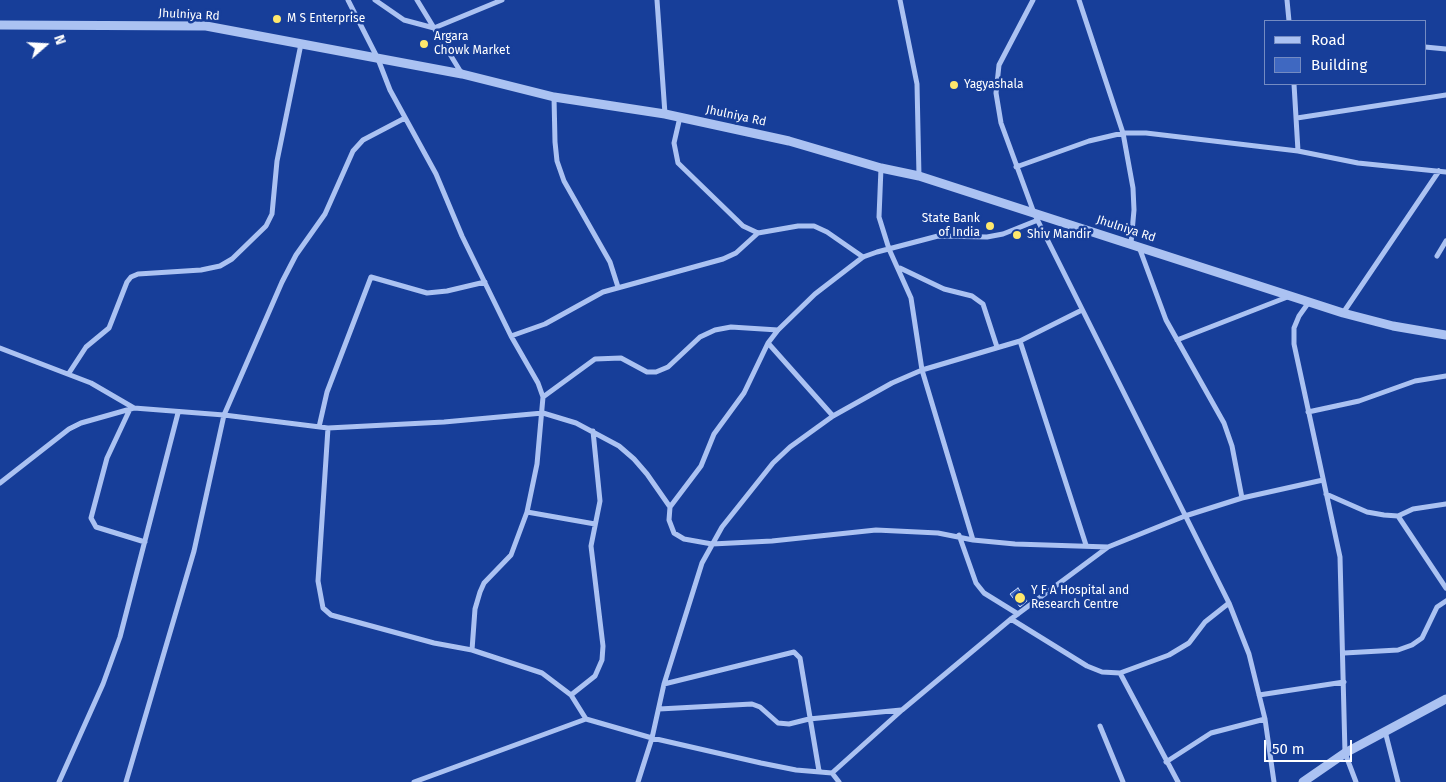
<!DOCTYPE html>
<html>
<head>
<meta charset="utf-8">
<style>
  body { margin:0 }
  #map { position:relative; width:1446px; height:782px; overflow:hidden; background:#173e99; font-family:"Fira Sans",sans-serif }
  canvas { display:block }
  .legend { position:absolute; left:1264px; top:20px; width:162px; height:65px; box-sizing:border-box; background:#173e99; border:1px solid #748bc2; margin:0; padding:6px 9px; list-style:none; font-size:15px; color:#fff }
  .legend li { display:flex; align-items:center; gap:10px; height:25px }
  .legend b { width:25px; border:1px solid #748bc2 }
  .north { position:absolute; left:20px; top:20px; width:50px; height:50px; -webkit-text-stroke:4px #173e99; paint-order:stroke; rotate:71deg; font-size:14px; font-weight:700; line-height:20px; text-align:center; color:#fff }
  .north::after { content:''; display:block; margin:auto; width:18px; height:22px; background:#fff; clip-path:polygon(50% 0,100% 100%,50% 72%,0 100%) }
  .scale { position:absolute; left:1264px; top:740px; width:88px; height:22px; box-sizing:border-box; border:2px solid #fff; border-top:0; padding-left:6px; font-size:15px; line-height:18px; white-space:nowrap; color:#fff; -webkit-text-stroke:4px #173e99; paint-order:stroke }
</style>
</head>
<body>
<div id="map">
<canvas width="1446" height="782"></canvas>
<ul class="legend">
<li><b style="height:6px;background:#abc2f2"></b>Road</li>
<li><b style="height:14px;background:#3f68c1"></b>Building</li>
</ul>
<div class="north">N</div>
<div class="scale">50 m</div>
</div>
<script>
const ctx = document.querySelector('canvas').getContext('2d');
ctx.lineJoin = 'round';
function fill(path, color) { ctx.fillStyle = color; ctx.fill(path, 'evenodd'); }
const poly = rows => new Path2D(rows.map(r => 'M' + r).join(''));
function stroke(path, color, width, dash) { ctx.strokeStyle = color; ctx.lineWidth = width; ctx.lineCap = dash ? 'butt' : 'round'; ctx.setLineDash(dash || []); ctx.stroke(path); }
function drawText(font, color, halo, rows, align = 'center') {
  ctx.font = font + ' "Fira Sans",sans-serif'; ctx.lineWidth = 5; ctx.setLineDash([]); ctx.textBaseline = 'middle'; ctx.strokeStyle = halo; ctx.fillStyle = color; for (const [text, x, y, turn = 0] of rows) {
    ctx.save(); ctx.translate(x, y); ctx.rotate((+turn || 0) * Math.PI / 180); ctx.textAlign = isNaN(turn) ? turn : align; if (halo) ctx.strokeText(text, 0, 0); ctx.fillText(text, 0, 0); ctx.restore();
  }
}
const building = poly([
  [1018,588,1027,601,1020,607,1010,594,1018,588]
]);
fill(building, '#3f68c1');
stroke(building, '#d2e0fc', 1);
stroke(poly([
  [348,0,378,59,390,90,436,174,462,236,511,336,538,383,543,397,537,464,527,512,511,555,484,583,480,592,475,609,472,650,542,673,571,695,586,719],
  [375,0,404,20,434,28,502,0],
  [417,0,462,74],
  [657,0,665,114],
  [900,0,917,84,919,176],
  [1033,0,999,65,996,93,1001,123,1034,213,1229,603,1249,654,1265,719,1274,782],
  [1079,0,1123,133,1133,188,1134,210,1131,243],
  [1287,0,1289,21],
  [1425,47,1446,49],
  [1294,84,1298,151],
  [554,97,555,142,557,161,564,181,610,262,618,287],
  [680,117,674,143,678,163,743,226,758,233,798,226,814,226,827,232,863,257],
  [1297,118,1446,95],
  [1016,167,1089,141,1123,133,1146,133,1298,151,1358,163,1446,172],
  [881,168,879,217,889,249,911,298,922,370,973,540],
  [1038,220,1003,234,987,237,938,236,877,252,863,257,815,294,778,330,768,343,744,393,714,434,701,466,670,507,669,520,674,533,684,539,712,544,772,541,876,530,938,533,973,540,1015,544,1108,547],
  [1139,247,1166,320,1224,423,1232,446,1242,498],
  [1437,256,1446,241],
  [900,268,944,289,972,296,983,304,997,347],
  [1309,302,1299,316,1294,328,1294,344,1340,557,1345,753,1356,782],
  [1343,313,1439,171],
  [511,336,545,324,603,292,723,259,736,253,758,233],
  [1177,340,1290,296],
  [1020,341,1086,545],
  [768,343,833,416],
  [0,348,91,383,134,408],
  [69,373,86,347,109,328,127,282,131,277,138,274,201,270,220,266,232,259,266,226,272,214,277,161,301,44],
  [543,397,595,359,621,358,647,372,656,372,668,367,700,337,715,330,731,327,778,330],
  [130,409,107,458,91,518,96,527,145,542],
  [1308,412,1359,401,1415,381,1446,376],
  [319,427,327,392,371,277,427,293,447,291,485,282],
  [0,483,69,429,81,423,134,408,224,415,328,428],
  [1326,494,1367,512,1384,515,1398,516,1413,509,1446,504],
  [527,512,595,524],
  [1398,516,1446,588],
  [959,535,976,583,984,593,1018,614],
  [1011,619,1087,666,1102,672,1120,673,1169,655,1189,643,1205,622,1229,603],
  [472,650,434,643,331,615,323,608,318,581,328,428,444,422,543,413,576,423,619,446,634,459,647,474,670,507],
  [1344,653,1398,650,1412,645,1422,638,1437,607,1446,601],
  [1120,673,1178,782],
  [664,684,794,652,800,658,819,771],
  [571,695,595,676,602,660,603,646,591,546,600,501,593,431],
  [1259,695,1344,682],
  [659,709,752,704,760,707,778,723,789,724,809,719,901,710],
  [1100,726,1123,782],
  [1385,731,1398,782],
  [1166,762,1211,733,1265,719],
  [832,773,902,710,1011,619,1108,547,1185,516,1242,498,1323,480],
  [59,782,103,684,120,637,178,413],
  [126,782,194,551,224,415,282,282,296,255,325,214,353,151,363,140,405,118],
  [414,782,586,719,652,738,761,763,796,770,832,773,839,782],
  [638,782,652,738,664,684,702,563,722,527,773,463,790,447,833,416,892,383,922,370,1020,341,1082,310]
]), '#abc2f2', 5);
stroke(poly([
  [0,25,206,26,462,74,554,97,665,114,789,141,881,168,919,176,1343,313,1393,326,1446,335],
  [1303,782,1345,753,1446,699]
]), '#abc2f2', 9);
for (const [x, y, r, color] of [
  [277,19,5,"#ffe86c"],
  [424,44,5,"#ffe86c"],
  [954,85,5,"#ffe86c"],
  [990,226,5,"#ffe86c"],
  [1017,235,5,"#ffe86c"],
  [1020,598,6,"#ffe86c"]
]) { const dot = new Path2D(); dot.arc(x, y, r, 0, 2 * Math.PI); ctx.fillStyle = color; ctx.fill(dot); stroke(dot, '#173e99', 2); }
drawText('12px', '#fff', '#173e99', [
  ["Jhulniya Rd",189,15,3],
  ["Jhulniya Rd",736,116,12],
  ["Jhulniya Rd",1126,229,18]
]);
drawText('12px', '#fff', '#173e99', [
  ["M S Enterprise",287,19],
  ["Argara",434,37],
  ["Chowk Market",434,51],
  ["Yagyashala",964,85],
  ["State Bank",980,219,"right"],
  ["of India",980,233,"right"],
  ["Shiv Mandir",1027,235],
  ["Y F A Hospital and",1031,591],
  ["Research Centre",1031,605]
], 'left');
</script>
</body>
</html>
